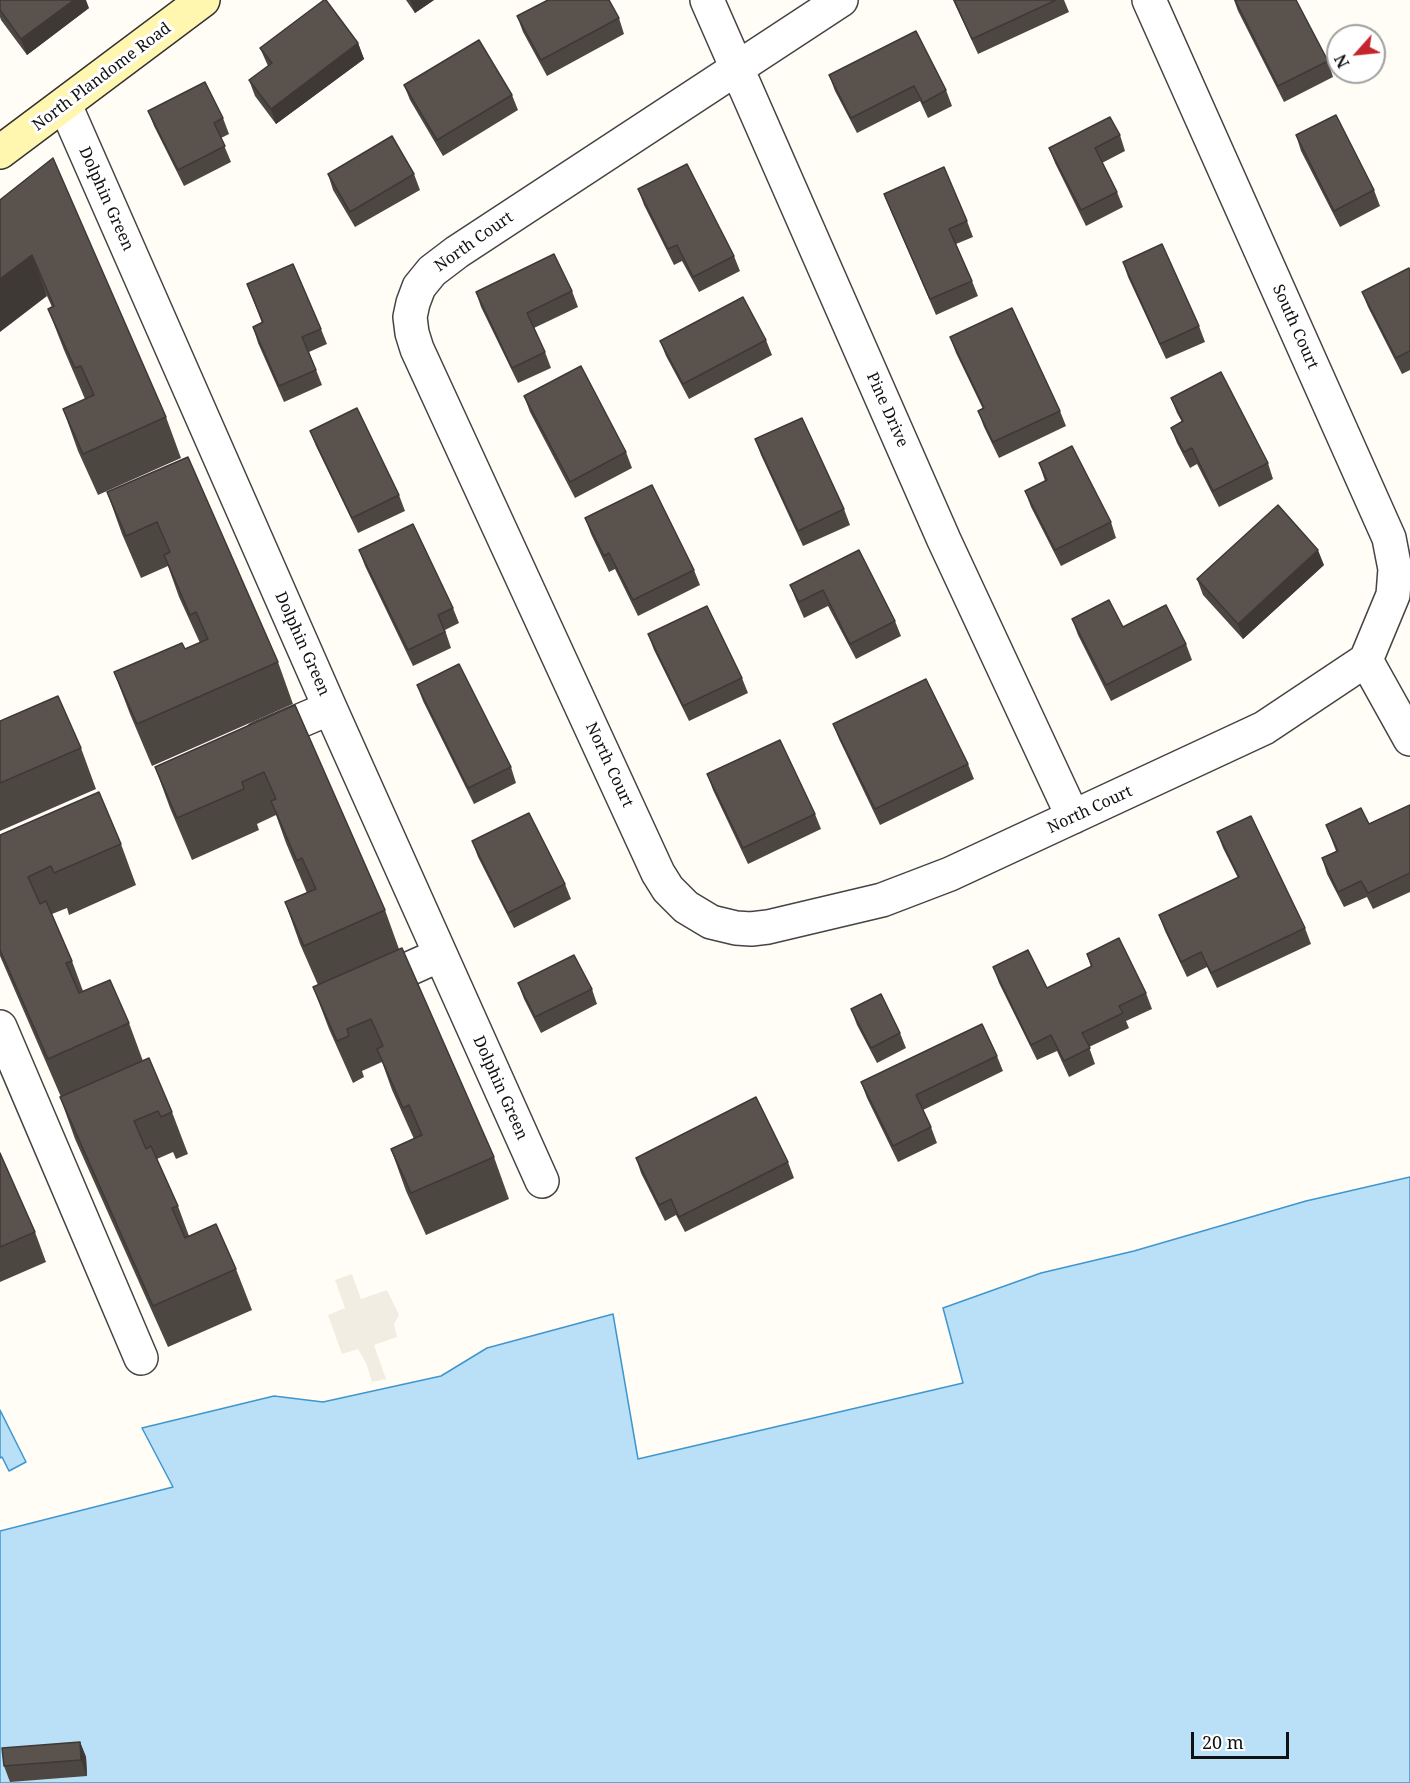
<!DOCTYPE html>
<html>
<head>
<meta charset="utf-8">
<style>
  body { margin:0 }
  #map { position:relative; width:1410px; height:1783px; overflow:hidden; background:#fffdf5; font-family:"Noto Serif",serif }
  canvas { display:block }
  .north { position:absolute; left:1326px; top:24px; width:60px; height:60px; box-sizing:border-box; background:#fff; border:2px solid #a0a0a0; border-radius:50%; rotate:243deg; font-size:16px; font-weight:700; line-height:24px; text-align:center; color:#111 }
  .north::after { content:''; display:block; margin:auto; width:21px; height:27px; background:#c4262e; clip-path:polygon(50% 0,100% 100%,50% 72%,0 100%) }
  .scale { position:absolute; left:1191px; top:1732px; width:98px; height:27px; box-sizing:border-box; border:3px solid #111; border-top:0; padding-left:8px; font-size:18px; line-height:21px; white-space:nowrap; color:#111; -webkit-text-stroke:4px #fff; paint-order:stroke }
</style>
</head>
<body>
<div id="map">
<canvas width="1410" height="1783"></canvas>
<div class="north">N</div>
<div class="scale">20 m</div>
</div>
<script>
const ctx = document.querySelector('canvas').getContext('2d');
ctx.lineJoin = 'round';
function fill(path, color) { ctx.fillStyle = color; ctx.fill(path, 'evenodd'); }
const poly = rows => new Path2D(rows.map(r => 'M' + r).join(''));
function stroke(path, color, width, dash) { ctx.strokeStyle = color; ctx.lineWidth = width; ctx.lineCap = dash ? 'butt' : 'round'; ctx.setLineDash(dash || []); ctx.stroke(path); }
function drawText(font, color, halo, rows, align = 'center') {
  ctx.font = font + ' "Noto Serif",serif'; ctx.lineWidth = 6; ctx.setLineDash([]); ctx.textBaseline = 'middle'; ctx.strokeStyle = halo; ctx.fillStyle = color; for (const [text, x, y, turn = 0] of rows) {
    ctx.save(); ctx.translate(x, y); ctx.rotate((+turn || 0) * Math.PI / 180); ctx.textAlign = isNaN(turn) ? turn : align; if (halo) ctx.strokeText(text, 0, 0); ctx.fillText(text, 0, 0); ctx.restore();
  }
}
fill(poly([
  [352,1274,361,1299,387,1290,399,1315,394,1324,397,1337,374,1345,386,1379,372,1382,366,1363,358,1349,342,1354,328,1315,345,1308,335,1280]
]), '#f1ede2');
const water = poly([
  [1410,1177,1410,1783,0,1783,0,1531,173,1487,142,1428,274,1396,323,1402,441,1376,487,1348,613,1314,638,1459,963,1383,943,1308,1041,1273,1134,1251,1306,1201,1410,1177],
  [0,1410,26,1462,9,1471,2,1457,0,1458,0,1410]
]);
fill(water, '#b9e0f7');
stroke(water, '#3f96cf', 1.5);
const minor = poly([
  [707,0,944,540,1073,817],
  [841,0,457,252,432,271,419,287,413,303,410,317,412,333,417,349,658,873,668,889,686,907,711,922,736,928,751,929,768,927,882,900,950,874,1264,728,1366,660],
  [1149,0,1389,538,1395,569,1393,595,1366,660],
  [65,105,330,708,542,1181],
  [1366,660,1410,739],
  [260,738,330,708],
  [386,979,440,955],
  [0,1027,141,1358]
]);
const secondary = poly([
  [0,152,203,0]
]);
stroke(minor, '#444', 36);
stroke(secondary, '#333', 36);
stroke(minor, '#fff', 33);
stroke(secondary, '#fff6b0', 33);
fill(poly([
  [0,0,89,8,27,55,1,20,0,17],
  [406,0,434,0,415,13],
  [953,0,1064,0,1069,12,978,54],
  [1234,0,1296,0,1328,61,1333,77,1284,102,1238,11],
  [517,16,619,18,624,34,547,76,523,32],
  [916,31,946,90,952,106,928,118,920,101,857,133,835,91,829,75],
  [358,43,364,59,276,124,255,96,249,80,268,66,260,48],
  [404,85,512,95,518,110,443,156,410,100],
  [148,111,223,118,229,134,221,138,231,162,184,186,154,126],
  [1120,135,1125,151,1102,163,1117,192,1123,207,1086,226,1055,163,1049,148],
  [1296,135,1374,190,1380,206,1340,227,1301,151],
  [328,174,414,174,420,190,355,227,333,190],
  [638,189,734,256,740,271,699,292,682,261,674,265,644,205],
  [884,194,967,221,973,237,956,244,972,281,978,296,936,315,890,209],
  [0,200,166,417,181,458,98,495,78,451,63,409,85,399,64,350,48,309,52,307,47,296],
  [1123,262,1199,326,1205,342,1166,359,1128,277],
  [1410,270,1410,370,1402,374,1368,307,1362,292],
  [247,284,321,329,327,344,309,352,322,385,284,402,258,343,253,327,262,323],
  [572,291,578,307,534,328,545,352,551,368,518,383,481,307,476,292],
  [950,337,1060,411,1066,426,999,458,984,427,978,411,983,409,956,353],
  [766,340,772,355,689,399,666,356,660,341],
  [524,396,626,452,632,468,575,498,530,412],
  [1171,398,1268,463,1273,479,1219,507,1197,464,1190,468,1177,443,1171,428,1182,422,1177,413],
  [310,431,399,495,405,511,358,533,316,446],
  [755,439,844,509,850,525,803,546,761,455],
  [188,457,278,662,293,704,152,766,130,714,114,672,185,649,200,643,179,597,168,566,141,578,122,534,107,492],
  [1039,463,1111,522,1116,538,1061,566,1031,507,1025,491,1045,481],
  [585,518,694,570,700,585,638,616,615,569,609,572,591,534],
  [359,550,453,608,459,623,445,630,451,648,413,666,365,566],
  [859,550,895,621,901,636,856,659,828,606,804,618,796,600,790,585],
  [1324,565,1243,639,1203,595,1197,579],
  [1072,619,1123,627,1186,644,1192,660,1111,701,1078,635],
  [648,634,742,678,748,693,689,721,654,650],
  [417,685,511,767,516,783,474,804,423,701],
  [295,705,385,910,399,949,494,1157,509,1199,426,1235,406,1191,391,1149,414,1139,392,1090,382,1062,362,1071,364,1077,353,1083,329,1029,313,987,318,985,300,944,285,902,307,893,286,843,276,815,257,824,259,830,192,860,170,808,155,767],
  [0,721,81,748,96,789,0,831],
  [833,724,968,764,974,779,880,825,839,739],
  [707,774,815,814,821,829,748,864,713,790],
  [1410,805,1410,892,1373,909,1367,897,1344,907,1327,874,1322,858,1336,851,1326,825,1369,824],
  [1217,832,1305,928,1311,944,1217,988,1207,967,1187,977,1165,931,1159,915,1238,878,1223,848],
  [0,835,121,844,136,885,69,915,67,908,52,914,72,961,83,991,129,1023,143,1061,172,1112,188,1154,176,1159,173,1152,157,1159,178,1206,189,1236,236,1269,252,1310,168,1347,75,1139,60,1097,61,1097,0,956],
  [472,841,565,884,571,899,514,928,478,857],
  [1087,954,1146,993,1152,1009,1126,1021,1129,1028,1089,1047,1095,1064,1069,1077,1057,1051,1037,1060,999,983,993,967,1047,988,1091,967],
  [518,983,592,989,597,1004,541,1033,524,999],
  [851,1009,900,1033,906,1048,877,1063,857,1025],
  [997,1056,1003,1071,923,1110,931,1127,937,1143,898,1162,867,1098,861,1082],
  [0,1153,35,1232,46,1262,0,1282],
  [636,1158,788,1162,794,1178,685,1232,676,1215,665,1221,641,1173],
  [80,1742,86,1757,87,1776,10,1782,4,1766]
]), '#4d4742');
fill(poly([
  [74,0,86,0,89,8,27,55,21,39],
  [410,0,434,0,415,13],
  [358,43,364,59,276,124,271,109],
  [32,255,47,296,0,332,0,279],
  [1318,550,1324,565,1243,639,1238,624],
  [80,1742,86,1757,87,1776,81,1760]
]), '#3f3936');
const building = poly([
  [0,0,74,0,21,39,0,10,0,0],
  [324,0,326,0,358,43,271,109,249,80,272,63,260,48,324,0],
  [548,0,609,0,619,18,541,60,517,16,548,0],
  [954,0,1056,0,972,39,954,0],
  [1235,0,1296,0,1328,61,1278,86,1235,0],
  [916,31,946,90,923,103,914,86,851,118,829,75,916,31],
  [479,40,512,95,437,140,404,85,479,40],
  [205,82,223,118,214,123,225,146,178,170,148,111,205,82],
  [1336,115,1374,190,1334,211,1296,135,1336,115],
  [1110,117,1120,135,1095,148,1117,192,1081,210,1049,148,1110,117],
  [392,136,414,174,350,212,328,174,392,136],
  [53,158,166,417,83,454,63,409,94,395,81,366,75,368,48,309,54,306,32,255,0,279,0,200,53,158],
  [687,164,734,256,693,277,677,245,668,249,638,189,687,164],
  [944,167,967,221,949,229,972,281,930,299,884,194,944,167],
  [1162,244,1199,326,1160,344,1123,262,1162,244],
  [554,254,572,291,527,313,545,352,512,368,476,292,554,254],
  [293,264,321,329,302,337,316,370,279,386,253,327,263,322,247,284,293,264],
  [1409,268,1410,270,1410,351,1396,358,1362,292,1409,268],
  [743,297,766,340,683,384,660,341,743,297],
  [1012,308,1060,411,993,442,978,411,984,408,950,337,1012,308],
  [581,366,626,452,570,482,524,396,581,366],
  [1221,372,1268,463,1213,491,1192,448,1184,452,1171,428,1183,421,1171,398,1221,372],
  [357,408,399,495,352,518,310,431,357,408],
  [802,418,844,509,798,531,755,439,802,418],
  [1072,446,1111,522,1055,550,1025,491,1047,480,1039,463,1072,446],
  [188,457,278,662,137,724,114,672,182,643,185,649,208,639,196,612,190,615,164,555,170,552,157,522,126,536,107,492,188,457],
  [652,485,694,570,633,600,609,553,604,556,585,518,652,485],
  [1278,505,1318,550,1238,624,1197,579,1278,505],
  [413,524,453,608,438,615,445,632,408,650,359,550,413,524],
  [859,550,895,621,850,644,823,590,799,602,790,585,859,550],
  [1109,600,1123,627,1166,605,1186,644,1106,685,1072,619,1109,600],
  [707,606,742,678,683,706,648,634,707,606],
  [459,664,511,767,468,788,417,685,459,664],
  [926,679,968,764,875,809,833,724,926,679],
  [58,696,81,748,0,783,0,721,58,696],
  [295,705,385,910,304,946,285,902,316,889,302,858,297,861,271,801,276,799,264,772,242,782,244,789,177,818,155,767,295,705],
  [780,740,815,814,743,848,707,774,780,740],
  [99,792,121,844,54,873,51,866,28,877,40,904,46,901,72,961,66,963,79,993,110,980,129,1023,48,1059,0,950,0,835,99,792],
  [1410,805,1410,873,1368,893,1361,881,1338,892,1322,858,1338,851,1326,825,1361,808,1369,824,1410,805],
  [529,813,565,884,508,913,472,841,529,813],
  [1251,816,1305,928,1211,973,1201,952,1181,962,1159,915,1239,877,1217,832,1251,816],
  [1119,938,1146,993,1119,1006,1123,1013,1082,1033,1090,1048,1064,1061,1051,1035,1031,1045,993,967,1028,950,1047,988,1092,966,1087,954,1119,938],
  [402,948,494,1157,411,1193,391,1149,422,1135,409,1105,403,1108,377,1049,383,1046,371,1019,347,1029,349,1036,337,1041,313,987,402,948],
  [574,955,592,989,535,1017,518,983,574,955],
  [881,994,900,1033,871,1048,851,1009,881,994],
  [982,1024,997,1056,916,1095,931,1127,893,1146,861,1082,982,1024],
  [149,1058,172,1112,161,1117,158,1111,134,1121,146,1149,151,1146,178,1206,172,1208,185,1238,216,1224,236,1269,153,1306,60,1097,149,1058],
  [756,1097,788,1162,679,1217,671,1199,659,1205,636,1158,756,1097],
  [0,1153,35,1232,0,1247,0,1153],
  [80,1742,81,1760,4,1766,2,1748,80,1742]
]);
fill(building, '#5a524d');
stroke(building, '#3f3936', 1.5);
drawText('16px', '#111', '#fff', [
  ["North Plandome Road",102,77,-37],
  ["Dolphin Green",106,199,66],
  ["North Court",474,242,-35],
  ["South Court",1295,327,66],
  ["Pine Drive",887,410,66],
  ["Dolphin Green",302,644,66],
  ["North Court",609,765,65],
  ["North Court",1090,810,-25],
  ["Dolphin Green",500,1088,66]
]);
</script>
</body>
</html>
